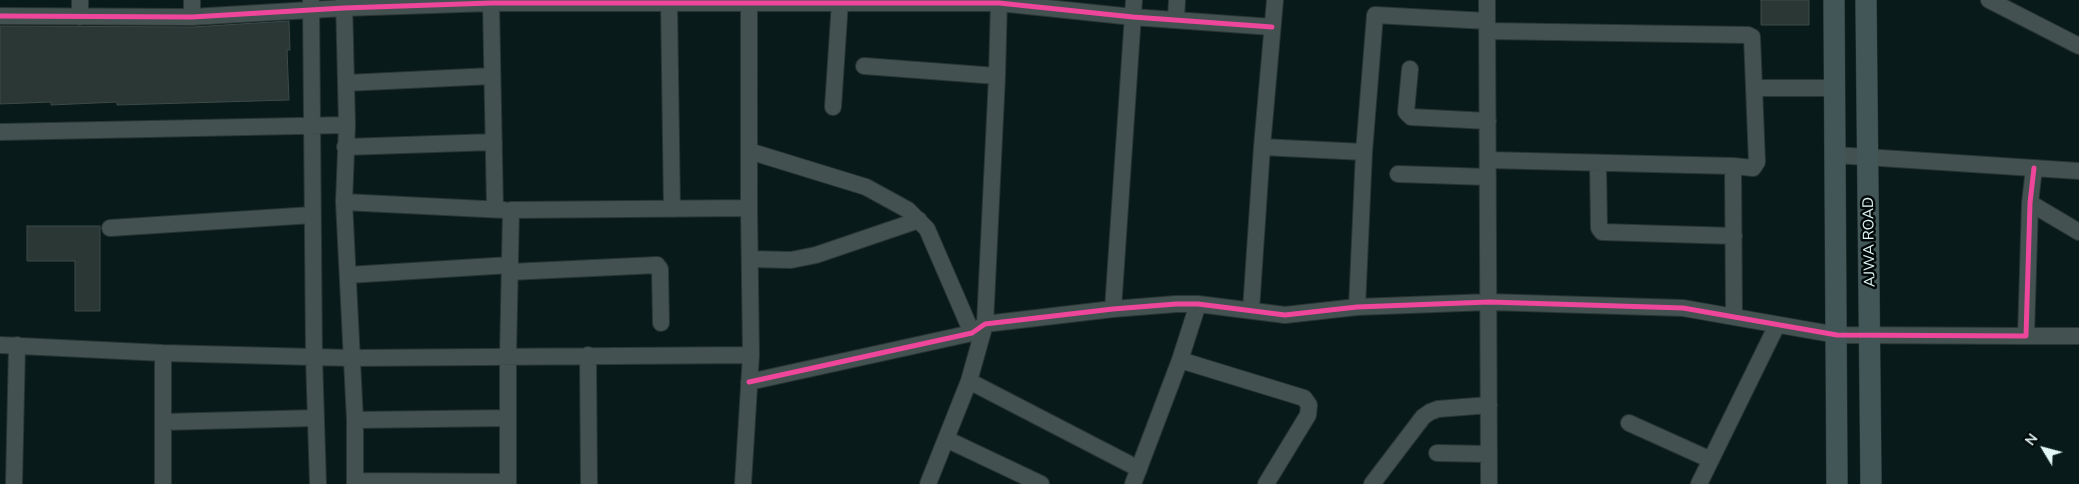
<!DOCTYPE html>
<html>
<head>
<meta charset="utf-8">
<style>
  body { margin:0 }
  #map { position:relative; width:2079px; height:484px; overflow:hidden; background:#091a1a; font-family:"Nunito Sans",sans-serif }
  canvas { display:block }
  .north { position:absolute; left:2019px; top:424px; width:50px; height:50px; -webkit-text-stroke:4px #000908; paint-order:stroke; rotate:307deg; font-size:14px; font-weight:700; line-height:20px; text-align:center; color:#e2f8f6 }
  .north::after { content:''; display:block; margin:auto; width:18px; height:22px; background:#e2f8f6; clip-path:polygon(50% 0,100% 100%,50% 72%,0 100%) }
</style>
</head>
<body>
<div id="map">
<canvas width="2079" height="484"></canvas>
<div class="north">N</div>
</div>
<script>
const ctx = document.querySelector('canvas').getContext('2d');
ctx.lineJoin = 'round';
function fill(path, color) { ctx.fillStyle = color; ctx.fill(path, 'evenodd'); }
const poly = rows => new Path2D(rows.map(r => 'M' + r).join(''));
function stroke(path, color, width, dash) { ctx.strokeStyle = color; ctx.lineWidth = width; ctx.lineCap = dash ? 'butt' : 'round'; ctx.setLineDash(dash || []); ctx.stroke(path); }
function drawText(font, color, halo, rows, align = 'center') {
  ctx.font = font + ' "Nunito Sans",sans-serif'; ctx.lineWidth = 5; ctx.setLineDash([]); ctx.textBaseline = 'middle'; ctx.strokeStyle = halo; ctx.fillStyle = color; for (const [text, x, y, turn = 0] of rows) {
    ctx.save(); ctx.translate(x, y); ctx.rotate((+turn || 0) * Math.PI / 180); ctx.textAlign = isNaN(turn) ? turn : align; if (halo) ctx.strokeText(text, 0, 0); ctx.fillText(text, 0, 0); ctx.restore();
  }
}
const building = poly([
  [1761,0,1809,0,1809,25,1761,25,1761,0],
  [289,21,290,50,287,50,289,100,117,105,117,102,51,105,51,102,0,104,0,26,192,27,289,21],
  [27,226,100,226,100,311,75,311,75,261,27,261,27,226]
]);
fill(building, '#2a3734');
stroke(building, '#3d4a47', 1);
const minor = poly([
  [192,0,192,17],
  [311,0,314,357,318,484],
  [344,0,347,125,344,202,355,420,355,484],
  [1487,0,1489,484],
  [1989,0,2079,46],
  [669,2,672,209],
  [491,3,495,209],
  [0,16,192,17,344,8,491,3,999,3,1133,17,1272,27],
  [80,17,80,0],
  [1176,19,1177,0],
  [1487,31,1748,35,1752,37,1757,162,1753,168,1733,166,1488,160],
  [864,66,997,76],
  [1410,69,1406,112,1411,117,1488,121],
  [346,83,492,76],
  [1754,88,1835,88],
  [833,107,840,2],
  [0,132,347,125],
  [345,147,494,142],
  [1262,147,1364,152,1375,15,1487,21],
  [749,151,866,187,908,210,927,229,972,333],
  [1835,155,2079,171],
  [1598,163,1599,228,1602,232,1734,236],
  [1733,166,1734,317],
  [1398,174,1488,177],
  [344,202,504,210],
  [2030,203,2079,232],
  [110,228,312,215],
  [750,259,791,260,816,255,919,220],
  [510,272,657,265,660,269,661,323],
  [348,275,510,265],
  [1357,307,1364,152],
  [1113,309,1134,0],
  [1251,310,1262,147,1275,0],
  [2026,336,2079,336],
  [0,345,163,353,351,358,751,355],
  [163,353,163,484],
  [588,355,589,484],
  [1180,360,1304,398,1309,405,1308,415,1266,484],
  [969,381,1139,469],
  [749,382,972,333,985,324,1113,309,1176,304,1198,304,1285,315,1357,307,1489,302,1683,308,1837,335,2026,336,2030,203,2034,168],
  [355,420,508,418],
  [163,422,316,418],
  [1629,423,1711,460],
  [946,439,1041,484],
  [1437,453,1489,454],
  [355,481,508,482],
  [14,484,17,345],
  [508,484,508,356,511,210,749,208],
  [743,484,751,355,749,208,749,2],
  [928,484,969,381,985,324,997,76,999,0],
  [1133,484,1180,360,1198,304],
  [1372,484,1423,417,1430,412,1438,409,1489,405],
  [1699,484,1777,325]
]);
const major = poly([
  [1834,0,1837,484],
  [1866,0,1871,484]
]);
stroke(minor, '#293534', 18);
stroke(major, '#293534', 22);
stroke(minor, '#435150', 16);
stroke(major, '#425658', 21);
stroke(poly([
  [0,16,192,17,344,8,491,3,999,3,1133,17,1272,27],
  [749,382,972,333,985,324,1113,309,1176,304,1198,304,1285,315,1357,307,1489,302,1683,308,1837,335,2026,336,2030,203,2034,168]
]), '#ed469a', 5);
drawText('15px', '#e2f8f6', '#000908', [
  ["AJWA ROAD",1870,242,-91]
]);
</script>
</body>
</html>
